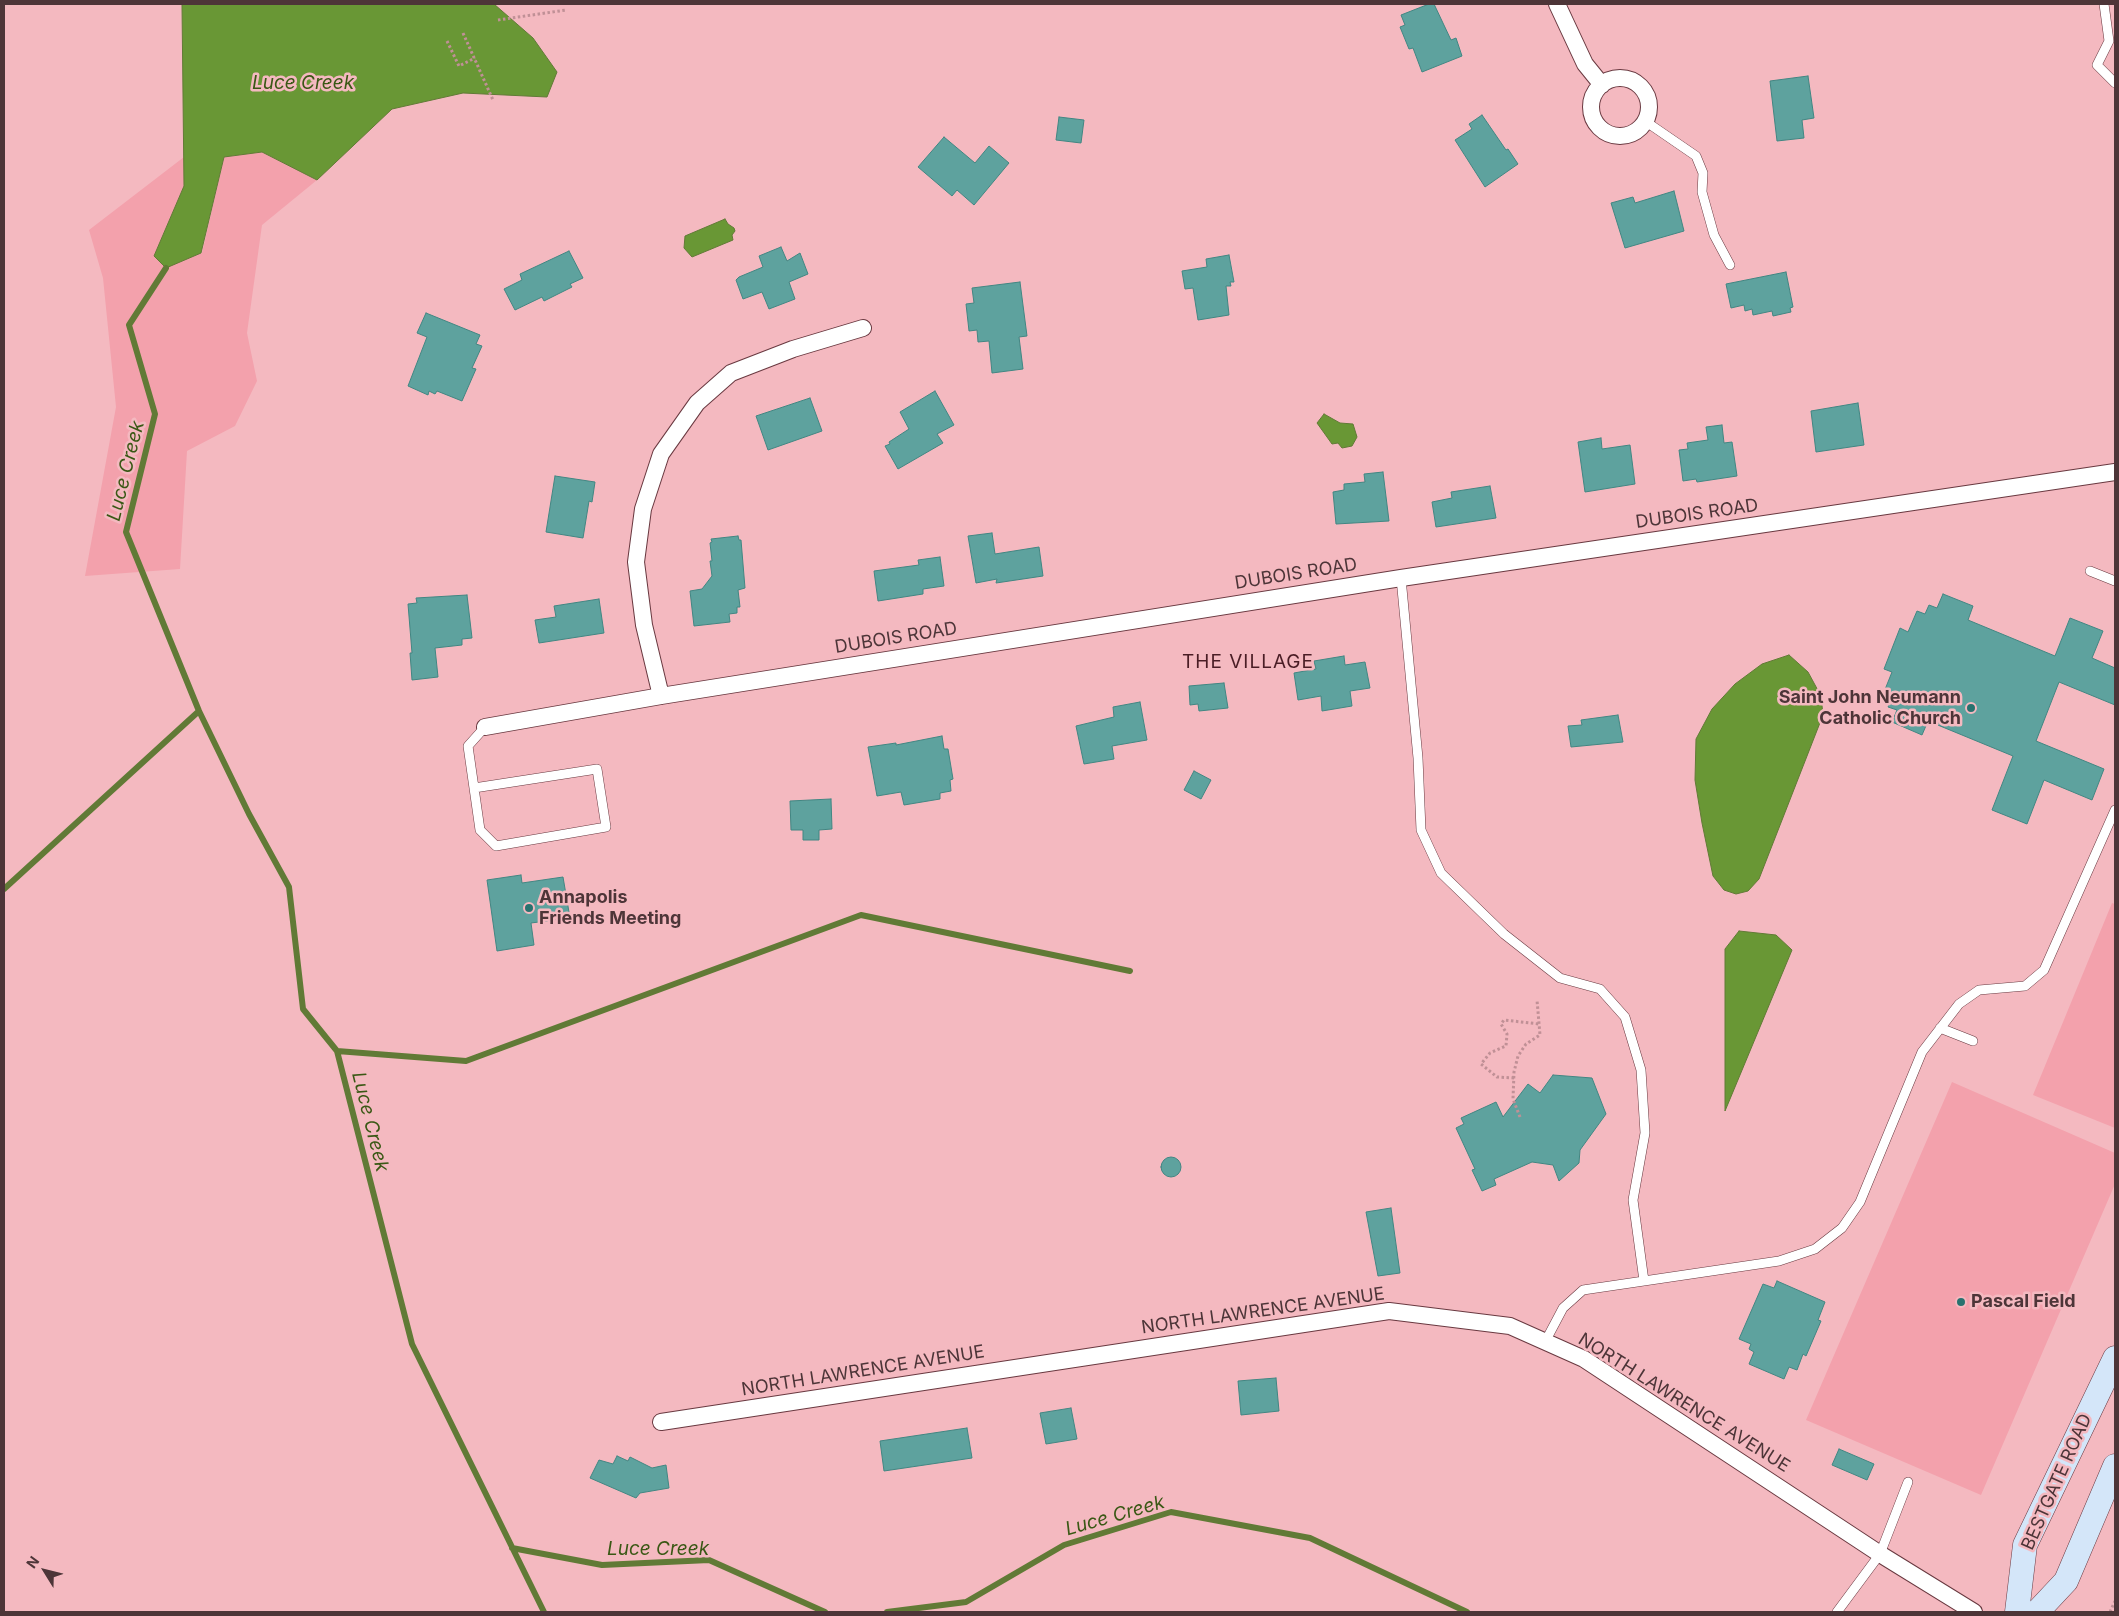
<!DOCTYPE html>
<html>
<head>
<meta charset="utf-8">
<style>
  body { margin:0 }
  #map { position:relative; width:2119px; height:1616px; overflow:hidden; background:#f4b9c0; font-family:Inter,sans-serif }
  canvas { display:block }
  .frame { position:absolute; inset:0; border:5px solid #4d3538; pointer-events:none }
  .north { position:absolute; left:20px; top:1546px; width:50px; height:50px; -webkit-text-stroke:4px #f4b9c0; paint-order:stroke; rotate:306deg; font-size:14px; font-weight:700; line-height:20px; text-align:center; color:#4d3538 }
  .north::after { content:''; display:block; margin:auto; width:18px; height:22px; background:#4d3538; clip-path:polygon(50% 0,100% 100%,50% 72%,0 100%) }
</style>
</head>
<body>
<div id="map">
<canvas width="2119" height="1616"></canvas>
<div class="frame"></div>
<div class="north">N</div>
</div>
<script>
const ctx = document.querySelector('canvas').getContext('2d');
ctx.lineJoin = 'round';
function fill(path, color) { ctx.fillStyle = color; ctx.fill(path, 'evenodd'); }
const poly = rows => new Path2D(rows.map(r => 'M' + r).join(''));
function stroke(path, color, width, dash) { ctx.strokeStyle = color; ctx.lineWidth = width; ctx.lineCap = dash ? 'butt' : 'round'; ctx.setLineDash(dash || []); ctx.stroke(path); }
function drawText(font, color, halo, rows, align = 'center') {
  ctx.font = font + ' Inter,sans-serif'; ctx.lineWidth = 5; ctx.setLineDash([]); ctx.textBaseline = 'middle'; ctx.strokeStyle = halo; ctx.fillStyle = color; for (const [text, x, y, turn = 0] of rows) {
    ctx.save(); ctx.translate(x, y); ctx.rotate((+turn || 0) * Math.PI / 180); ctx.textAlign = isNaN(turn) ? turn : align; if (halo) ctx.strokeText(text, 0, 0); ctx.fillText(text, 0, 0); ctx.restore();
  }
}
fill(poly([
  [262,152,317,180,262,225,247,333,257,381,235,426,187,451,180,569,85,576,116,407,103,278,89,230,184,157,184,186,155,256,202,253,224,157],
  [2112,903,2115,904,2115,1128,2033,1095],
  [1952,1082,2115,1153,2115,1184,1981,1495,1806,1420]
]), '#f3a1ac');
const water = poly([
  [182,4,494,4,533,38,557,72,547,97,463,93,392,109,317,180,262,152,224,157,201,253,166,268,154,256,184,186,182,4],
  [725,219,728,224,734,228,735,231,732,235,733,240,692,257,684,248,685,236,725,219],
  [1324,414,1340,423,1353,424,1357,437,1352,446,1342,448,1338,443,1332,444,1317,423,1324,414],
  [1789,655,1808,672,1821,696,1823,715,1759,879,1748,891,1736,894,1724,890,1713,876,1702,823,1695,780,1696,739,1712,709,1735,684,1762,664,1789,655],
  [1739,931,1776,935,1792,950,1725,1111,1725,949,1739,931]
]);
fill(water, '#699735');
stroke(water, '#617a36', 1);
stroke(poly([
  [166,268,129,325,155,414,126,532,199,711,249,814,289,887,303,1009,337,1051,412,1344,544,1612],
  [4,889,199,711],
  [337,1051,466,1061,861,915,1130,971],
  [512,1548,602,1565,709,1560,825,1612],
  [887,1612,966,1602,1064,1545,1171,1512,1310,1538,1467,1612]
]), '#617a36', 6);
const building = poly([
  [1429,4,1434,4,1451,40,1456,38,1462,56,1422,72,1413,48,1409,49,1400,27,1405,25,1401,15,1429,4],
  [1808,76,1814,118,1802,120,1804,138,1777,141,1770,81,1808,76],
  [1482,115,1506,150,1508,149,1518,164,1485,187,1455,140,1472,129,1469,124,1482,115],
  [1059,117,1084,120,1081,143,1056,140,1059,117],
  [944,137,975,163,989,146,1009,163,974,205,957,190,952,196,918,167,944,137],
  [1674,191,1684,231,1625,248,1611,203,1633,197,1635,203,1674,191],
  [781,247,787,261,800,253,808,274,789,282,795,299,769,309,762,292,743,299,736,280,739,277,763,267,759,256,781,247],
  [569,251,583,278,570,284,572,287,544,301,542,297,515,310,504,289,522,280,520,274,569,251],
  [1229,255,1234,282,1230,282,1231,286,1226,286,1229,315,1198,320,1193,288,1185,289,1182,271,1207,267,1206,259,1229,255],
  [1786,272,1793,307,1790,308,1791,312,1773,316,1772,311,1753,315,1752,309,1745,311,1744,305,1731,308,1726,284,1786,272],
  [1020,282,1027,336,1019,337,1023,369,992,373,989,341,978,342,977,330,969,331,966,304,974,303,972,288,1020,282],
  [426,313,480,335,476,344,482,346,472,368,476,369,462,401,437,391,435,394,429,391,428,395,408,386,427,337,417,333,426,313],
  [935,391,954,425,937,434,943,443,898,469,885,446,890,444,889,442,909,429,900,412,935,391],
  [810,398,822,431,768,450,756,416,810,398],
  [1858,403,1864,445,1816,452,1811,411,1858,403],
  [1722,425,1724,443,1732,442,1737,476,1697,482,1696,479,1683,481,1679,450,1688,449,1687,443,1708,440,1706,427,1722,425],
  [1601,438,1602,449,1630,445,1635,484,1585,492,1578,442,1601,438],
  [1383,472,1389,521,1336,524,1333,492,1344,490,1344,484,1365,482,1364,474,1383,472],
  [555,476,595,482,592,502,589,501,583,538,546,532,555,476],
  [1490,486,1496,518,1436,527,1432,502,1452,498,1451,492,1490,486],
  [992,533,995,554,1039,547,1043,576,996,583,997,579,976,583,968,536,992,533],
  [738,536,739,540,741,540,745,588,738,590,740,607,737,607,737,613,729,614,730,622,694,626,690,591,702,589,712,576,710,561,712,561,710,543,712,542,711,539,738,536],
  [940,557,944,586,923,589,923,594,878,601,874,571,919,565,918,560,940,557],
  [1943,594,1973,606,1968,620,2055,656,2070,618,2103,631,2092,658,2115,668,2115,705,2059,682,2036,741,2104,769,2092,800,2044,780,2027,824,1992,810,2013,756,1928,721,1922,735,1892,722,1897,710,1888,707,1893,696,1884,692,1892,672,1884,669,1900,628,1908,632,1917,611,1925,614,1929,605,1937,608,1943,594],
  [467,595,472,638,462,639,462,645,435,648,438,677,412,680,410,653,412,653,408,604,417,603,416,598,467,595],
  [599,599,604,633,539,643,535,620,556,617,554,606,599,599],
  [1344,656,1345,665,1365,662,1370,688,1350,691,1352,706,1322,711,1321,696,1298,700,1294,673,1316,669,1314,661,1344,656],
  [1224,683,1228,708,1199,711,1198,704,1190,705,1189,686,1224,683],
  [1140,702,1147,740,1112,746,1114,759,1084,764,1076,726,1114,717,1113,707,1140,702],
  [1618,715,1623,742,1571,747,1568,726,1582,725,1581,720,1618,715],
  [942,736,944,749,948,749,953,779,950,780,951,791,940,793,940,799,904,805,901,792,877,796,868,747,896,743,896,745,942,736],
  [1194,771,1211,780,1201,799,1184,790,1194,771],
  [831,799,832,829,819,830,819,840,803,840,803,830,791,830,790,801,831,799],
  [521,875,522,883,563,877,570,918,531,923,534,945,497,951,487,880,521,875],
  [1553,1075,1592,1078,1606,1114,1580,1150,1579,1163,1559,1181,1553,1165,1532,1162,1494,1179,1496,1185,1482,1191,1472,1170,1475,1169,1456,1128,1464,1124,1461,1118,1496,1102,1503,1117,1528,1084,1540,1093,1553,1075],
  '1161 1167a10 10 0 1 1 20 0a10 10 0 1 1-20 0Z',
  [1391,1208,1400,1273,1378,1276,1366,1212,1391,1208],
  [1777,1281,1825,1302,1818,1320,1821,1321,1806,1356,1803,1354,1797,1370,1789,1367,1784,1379,1749,1364,1754,1352,1749,1349,1751,1344,1739,1339,1763,1284,1774,1288,1777,1281],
  [1276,1378,1279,1411,1241,1415,1238,1381,1276,1378],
  [1071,1408,1077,1439,1046,1444,1040,1413,1071,1408],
  [967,1428,972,1458,884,1471,880,1441,967,1428],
  [1839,1449,1874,1464,1867,1480,1832,1465,1839,1449],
  [617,1456,628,1461,630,1457,652,1468,666,1465,669,1488,640,1493,636,1498,590,1478,599,1460,613,1464,617,1456]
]);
fill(building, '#5ea29e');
stroke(building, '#418682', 1);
const lane = poly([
  [2104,4,2109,41,2097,65,2115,83],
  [1645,121,1696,156,1703,173,1702,192,1714,235,1730,265],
  [2090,571,2115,581],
  [1401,578,1418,758,1421,830,1441,873,1504,934,1560,978,1600,989,1625,1017,1641,1070,1645,1133,1633,1200,1644,1281],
  [474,788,597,769,606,827,496,846,480,830,468,746,485,727],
  [1940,1028,1973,1041],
  [1545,1342,1563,1308,1583,1290,1779,1261,1815,1249,1842,1228,1860,1202,1922,1052,1959,1004,1979,990,2025,986,2044,970,2115,810],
  [1837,1612,1880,1554,1908,1482]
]);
const street = poly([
  [1557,4,1585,64,1602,85],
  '1591 107a29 29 0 1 1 58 0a29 29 0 1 1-58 0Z',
  [661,696,644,625,636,562,643,509,661,454,697,403,731,373,793,349,863,328],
  [485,727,661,696,1401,578,2115,472],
  [661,1422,1389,1311,1510,1326,1584,1359,1880,1554,1974,1612]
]);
const secondary = poly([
  [2017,1612,2025,1545,2115,1358],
  [2037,1612,2066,1581,2115,1466]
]);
stroke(lane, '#693940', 10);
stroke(street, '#693940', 18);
stroke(secondary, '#693940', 25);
stroke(poly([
  [498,20,566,10],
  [463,33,493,100],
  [447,41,459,66,475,58],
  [1514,1078,1497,1077,1481,1064,1490,1053,1506,1046,1507,1034,1501,1024,1504,1020,1539,1024],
  [1520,1117,1513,1099,1514,1072,1518,1056,1526,1044,1540,1035,1537,1000],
  [2110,1612,2115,1601]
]), '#c09096', 3, [2.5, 2.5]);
stroke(lane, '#fff', 9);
stroke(street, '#fff', 16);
stroke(secondary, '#d4e6f9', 24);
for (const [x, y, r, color] of [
  [1971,708,5,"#28726f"],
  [529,908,5,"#28726f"],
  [1961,1302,5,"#28726f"]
]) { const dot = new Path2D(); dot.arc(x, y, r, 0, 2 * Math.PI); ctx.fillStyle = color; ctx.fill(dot); stroke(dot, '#f4b9c0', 2); }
drawText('18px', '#4d3538', '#f4b9c0', [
  ["DUBOIS ROAD",1697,514,-8],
  ["DUBOIS ROAD",1296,574,-9],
  ["DUBOIS ROAD",896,638,-9],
  ["NORTH LAWRENCE AVENUE",1263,1311,-8],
  ["NORTH LAWRENCE AVENUE",863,1371,-9],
  ["NORTH LAWRENCE AVENUE",1684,1403,32],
  ["BESTGATE ROAD",2057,1482,-66]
]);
drawText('bold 18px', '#4d3538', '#f4b9c0', [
  ["Saint John Neumann",1961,698,"right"],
  ["Catholic Church",1961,719,"right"],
  ["Annapolis",539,898],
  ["Friends Meeting",539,919],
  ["Pascal Field",1971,1302]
], 'left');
drawText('italic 19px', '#3a5815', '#f4b9c0', [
  ["Luce Creek",303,83],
  ["Luce Creek",126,471,-76],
  ["Luce Creek",370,1122,76],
  ["Luce Creek",1115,1516,-16],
  ["Luce Creek",658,1549]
]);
ctx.letterSpacing = '1px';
drawText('19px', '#4a1d25', '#f4b9c0', [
  ["THE VILLAGE",1248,662]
]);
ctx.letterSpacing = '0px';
</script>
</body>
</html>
